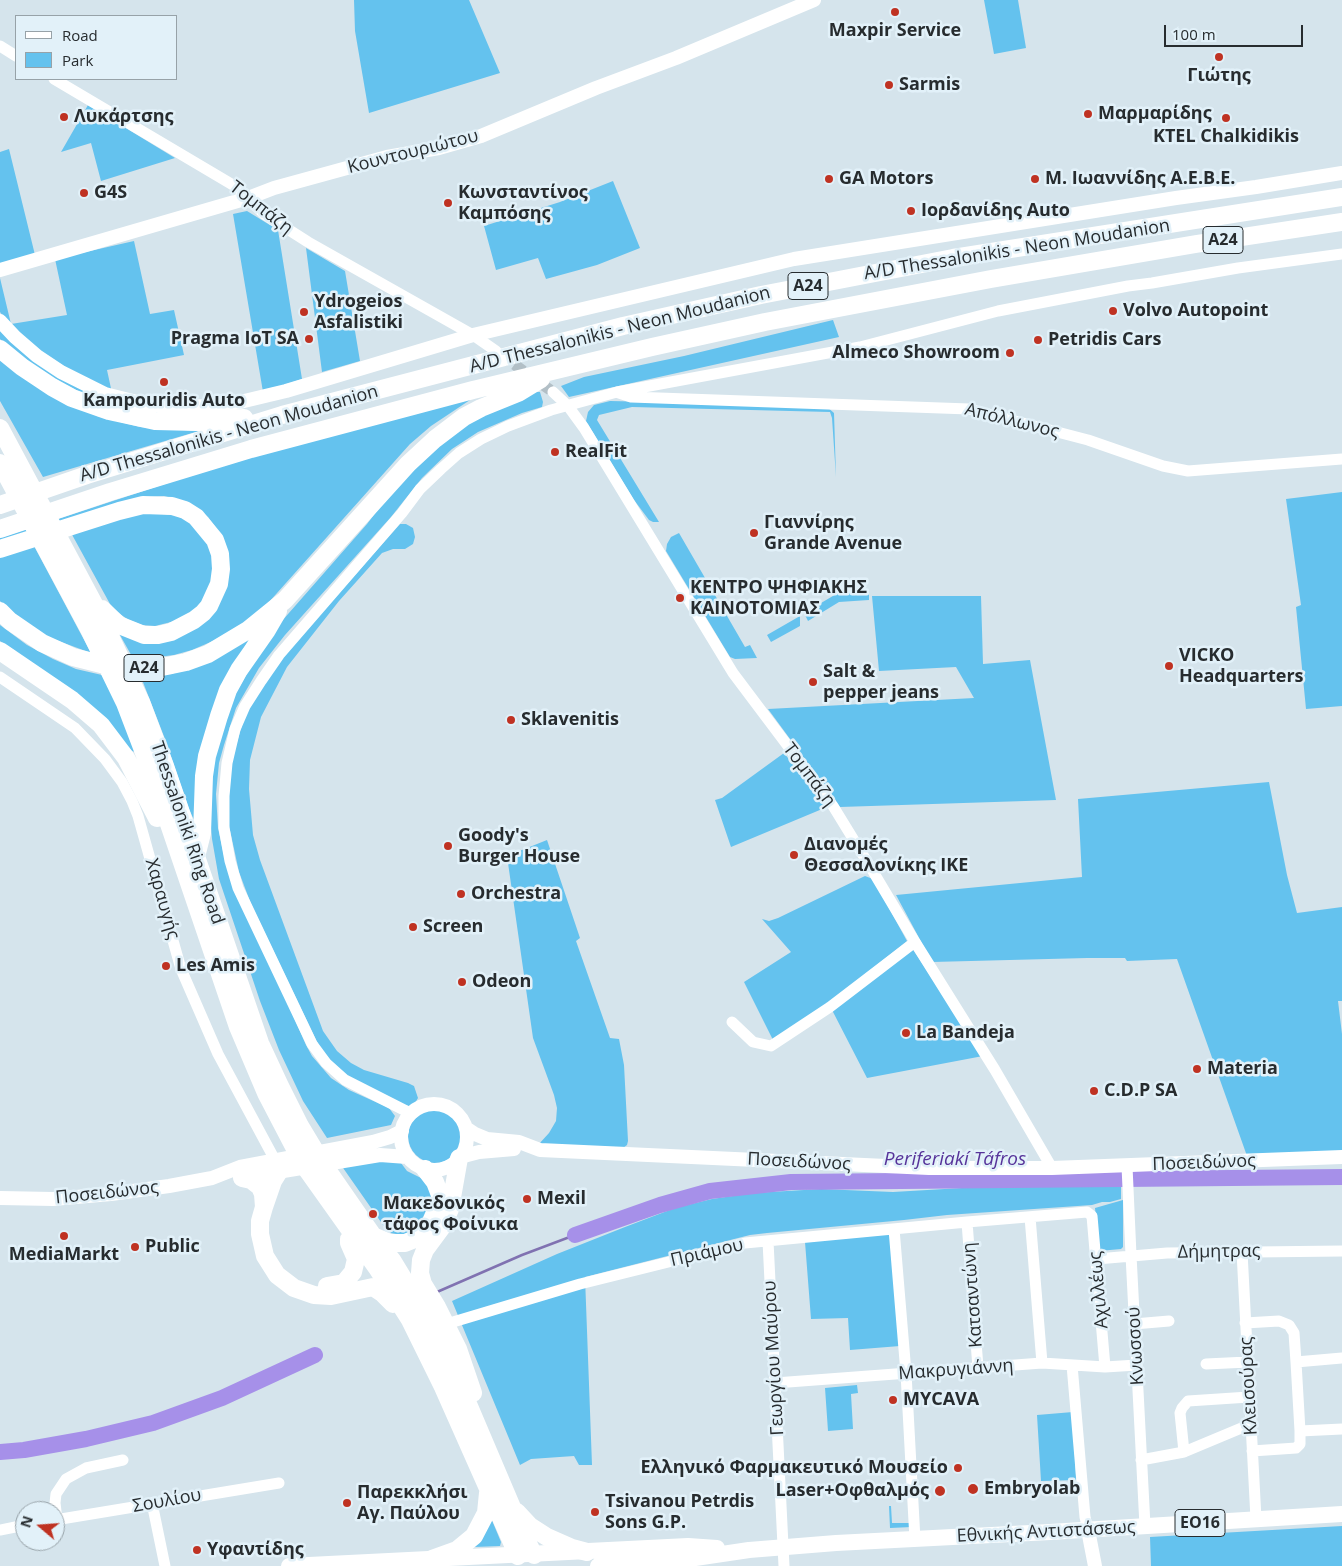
<!DOCTYPE html>
<html>
<head>
<meta charset="utf-8">
<style>
  body { margin:0 }
  #map { position:relative; width:1342px; height:1566px; overflow:hidden; background:#d5e4ec; font-family:"Open Sans",sans-serif }
  canvas { display:block }
  .legend { position:absolute; left:15px; top:15px; width:162px; height:65px; box-sizing:border-box; background:#e2f1f9; border:1px solid #97a2a8; margin:0; padding:6px 9px; list-style:none; font-size:15px; color:#272c2f }
  .legend li { display:flex; align-items:center; gap:10px; height:25px }
  .legend b { width:25px; border:1px solid #97a2a8 }
  .north { position:absolute; left:15px; top:1501px; width:50px; height:50px; box-sizing:border-box; background:#e2f1f9; border:1px solid #97a2a8; border-radius:50%; rotate:288deg; font-size:14px; font-weight:700; line-height:20px; text-align:center; color:#272c2f }
  .north::after { content:''; display:block; margin:auto; width:18px; height:22px; background:#bf3222; clip-path:polygon(50% 0,100% 100%,50% 72%,0 100%) }
  .scale { position:absolute; left:1164px; top:25px; width:139px; height:22px; box-sizing:border-box; border:2px solid #272c2f; border-top:0; padding-left:6px; font-size:15px; line-height:18px; white-space:nowrap; color:#272c2f; -webkit-text-stroke:4px #e2f1f9; paint-order:stroke }
</style>
</head>
<body>
<div id="map">
<canvas width="1342" height="1566"></canvas>
<ul class="legend">
<li><b style="height:6px;background:#fff"></b>Road</li>
<li><b style="height:14px;background:#64c2ee"></b>Park</li>
</ul>
<div class="north">N</div>
<div class="scale">100 m</div>
</div>
<script>
const ctx = document.querySelector('canvas').getContext('2d');
ctx.lineJoin = 'round';
function fill(path, color) { ctx.fillStyle = color; ctx.fill(path, 'evenodd'); }
const poly = rows => new Path2D(rows.map(r => 'M' + r).join(''));
function stroke(path, color, width, dash) { ctx.strokeStyle = color; ctx.lineWidth = width; ctx.lineCap = dash ? 'butt' : 'round'; ctx.setLineDash(dash || []); ctx.stroke(path); }
function drawText(font, color, halo, rows, align = 'center') {
  ctx.font = font + ' "Open Sans",sans-serif'; ctx.lineWidth = 5; ctx.setLineDash([]); ctx.textBaseline = 'middle'; ctx.strokeStyle = halo; ctx.fillStyle = color; for (const [text, x, y, turn = 0] of rows) {
    ctx.save(); ctx.translate(x, y); ctx.rotate((+turn || 0) * Math.PI / 180); ctx.textAlign = isNaN(turn) ? turn : align; if (halo) ctx.strokeText(text, 0, 0); ctx.fillText(text, 0, 0); ctx.restore();
  }
}
fill(poly([
  [354,0,469,0,500,73,369,113,355,31],
  [984,0,1018,0,1026,48,994,54],
  [88,105,175,158,101,181,91,143,61,152],
  [9,149,35,255,0,266,0,152],
  [613,181,640,248,597,265,546,279,538,258,496,270,484,226,560,202],
  [247,211,278,230,302,379,263,392,233,214],
  [134,241,150,314,174,310,184,355,107,370,112,393,93,385,33,346,3,316,0,312,0,278,11,324,67,315,55,259],
  [306,248,345,271,360,361,322,372],
  [833,320,839,337,569,397,561,386,584,377,684,356],
  [0,328,26,353,60,378,86,391,135,406,157,409,212,410,296,394,271,401,211,413,170,415,146,412,102,400,80,392,55,379,31,365,8,347,0,339],
  [0,359,97,416,140,427,199,431,43,477,0,401],
  [532,392,540,392,543,402,542,407,522,413,478,432,452,449,422,478,391,517,285,635,259,668,236,708,224,745,219,763,216,794,218,828,225,860,306,1045,312,1056,331,1078,349,1090,389,1108,395,1116,391,1125,327,1138,303,1101,279,1050,260,1001,219,879,212,839,209,806,210,777,227,709,267,638,367,524,393,490,462,424],
  [465,398,470,400,431,426,410,444,269,602,252,618,213,641,192,650,174,655,134,660,116,628,133,636,207,619,217,529,208,517,193,506,180,500,164,496,145,497,0,543,0,538,177,480,319,437],
  [610,401,826,406,834,413,836,477,832,418,830,412,632,407,599,415,597,420,659,522,653,522,649,520,634,500,586,421,588,412,594,405],
  [1342,492,1342,706,1306,709,1296,607,1301,605,1286,499],
  [139,512,174,515,187,520,197,528,212,550,216,573,202,607,179,620,155,626,142,625,129,620,118,613,110,604,70,531],
  [400,524,406,524,413,528,415,537,413,544,405,549,393,549,382,553,339,601,287,667,261,717,250,760,249,789,253,835,260,860,323,1031,337,1051,351,1063,364,1070,408,1083,414,1086,418,1098,415,1103,409,1106,403,1105,345,1077,320,1048,251,904,239,872,228,821,229,769,246,712,279,661],
  [679,533,745,647,750,645,757,658,735,659,730,657,666,551,667,544,671,537],
  [34,546,91,653,45,636,11,612,0,601,0,557],
  [869,592,869,600,839,602,808,621,804,613,838,593],
  [872,596,981,596,983,664,1030,660,1056,800,840,807,768,709,974,698,956,667,879,671],
  [800,616,800,626,771,642,767,635],
  [0,625,27,645,53,659,76,669,102,675,110,687,135,752,132,751,15,651,0,641],
  [249,639,234,666,194,820,189,809,165,739,141,677,172,674],
  [784,753,827,807,731,847,715,800,722,798],
  [1269,782,1287,875,1297,913,1342,907,1342,1001,1338,1001,1342,1034,1342,1152,1247,1156,1177,959,1127,961,1125,958,1087,958,932,962,896,895,1082,877,1078,799],
  [547,840,580,938,576,941,610,1038,619,1039,624,1065,628,1141,627,1145,623,1148,538,1145,549,1133,556,1121,557,1108,554,1095,533,1038,507,856],
  [865,876,873,879,907,941,825,1006,773,1040,744,982,791,952,762,919,769,921,778,918],
  [912,948,983,1056,867,1078,832,1010],
  '408 1136a27 27 0 1 1 54 0a27 27 0 1 1-54 0Z',
  [383,1157,401,1163,407,1171,427,1181,433,1197,421,1224,412,1232,401,1235,391,1233,383,1225,341,1165],
  [1121,1184,1121,1199,1110,1202,1102,1202,1092,1205,947,1215,904,1220,767,1233,750,1235,585,1277,592,1465,579,1465,574,1456,531,1459,520,1465,452,1301,557,1254,625,1227,675,1208,712,1199,753,1193,821,1189,893,1192,996,1186],
  [1123,1200,1123,1247,1121,1249,1099,1251,1095,1208],
  [891,1234,900,1346,850,1350,848,1318,811,1319,805,1242],
  [857,1385,858,1393,851,1394,853,1429,828,1431,825,1388],
  [1073,1412,1076,1480,1041,1481,1037,1415],
  [889,1506,891,1506,892,1523,909,1523,912,1527,890,1528],
  [491,1518,501,1542,500,1546,474,1547],
  [1342,1526,1342,1566,1151,1566,1150,1537]
]), '#64c2ee');
stroke(poly([
  [437,1292,522,1255,575,1235]
]), '#8072b1', 2.5);
stroke(poly([
  [575,1235,660,1205,710,1191,791,1182,1342,1177],
  [0,1452,24,1450,86,1439,153,1423,222,1398,315,1355]
]), '#a690e9', 16);
stroke(poly([
  [501,355,553,392]
]), '#b2bfc6', 11, [11, 5.5]);
stroke(poly([
  [0,46,16,56],
  [54,79,238,188,264,214,308,242,473,335,496,351],
  [553,392,568,406,584,428,733,673,833,806,871,868,915,942,995,1070,1052,1168],
  [619,393,631,397,969,409,1088,440,1163,466,1188,471,1342,459],
  [0,677,75,728,105,759,122,782,132,801,138,816,181,969,218,1054,275,1160],
  [732,1022,753,1042,771,1046,830,1007,915,942],
  [412,1114,345,1080,326,1063,312,1044,238,888,230,861,224,828,224,796,227,763,235,729,245,706,261,681,279,655,402,513,420,489,441,469,459,453,481,439,508,426,551,410,617,392,860,347,998,311,1128,286,1152,283,1238,268,1342,254],
  [1127,1166,1131,1255,1145,1526],
  [1030,1217,1042,1363],
  [967,1222,978,1368],
  [894,1229,906,1373,915,1540],
  [768,1241,784,1566],
  [1242,1252,1256,1519],
  [1097,1259,1167,1253,1342,1251],
  [453,1322,580,1284,745,1243,967,1222,1087,1212,1092,1216,1105,1367],
  [1245,1323,1279,1321,1289,1325,1294,1333,1296,1362],
  [1134,1324,1169,1321],
  [1342,1358,1296,1362,1300,1431,1342,1429],
  [1206,1364,1248,1362],
  [1072,1365,1085,1517,1088,1530],
  [775,1383,1042,1363,1105,1367,1137,1365],
  [1252,1451,1296,1448,1300,1444,1300,1431],
  [1184,1452,1180,1413,1182,1408,1188,1401,1249,1397],
  [1141,1460,1184,1452,1251,1424],
  [152,1503,165,1566],
  [55,1520,279,1483],
  [57,1520,55,1503,56,1494,66,1479,86,1468,123,1460],
  [0,1530,25,1525]
]), '#fff', 11);
stroke(poly([
  [0,270,248,198,274,188,387,157,439,148,481,136,596,88,676,58,814,0],
  [0,321,15,337,37,356,61,372,105,394,145,404,166,407,218,406,240,402,286,391,473,335,794,259,1176,198,1256,187,1342,173],
  '401 1137a33 33 0 1 1 66 0a33 33 0 1 1-66 0Z',
  [466,1128,475,1134,487,1139,519,1142,540,1150,929,1168,1052,1168,1342,1157],
  [460,1157,479,1152,514,1149],
  [241,1178,380,1155,407,1157],
  [0,1198,53,1199,111,1194,169,1186,212,1178,240,1167,373,1142,390,1137,402,1131],
  [1088,1530,1095,1566]
]), '#fff', 14);
stroke(poly([
  [289,1566,688,1546,717,1548],
  [598,1566,689,1559,749,1550,836,1543,1050,1532,1342,1514]
]), '#fff', 16);
stroke(poly([
  [0,349,22,367,52,387,72,398,109,411,155,421,197,422,244,418],
  [0,428,102,619,141,702,165,766,260,1043,280,1086,300,1126,321,1161,373,1236,392,1260,426,1316,460,1385,525,1538,534,1555],
  [0,463,90,631,125,703,151,771,238,1027,266,1093,303,1164,377,1268,410,1320,443,1387,518,1556],
  [0,505,87,475,282,415,623,326,761,295,953,258,1342,197],
  [0,529,110,492,251,449,473,390,652,347,765,322,991,279,1196,244,1342,222],
  [0,549,119,511,143,505,172,506,185,510,196,517,215,540,220,554,221,569,219,584,209,606,203,613,194,620,171,632,158,635,144,635,119,625,102,609],
  [0,611,10,621,42,643,73,657,101,664,142,668,162,667,186,662,208,654,248,630,285,600,408,464,435,439,464,417,481,408,518,393,541,379],
  [0,651,72,700,101,725,126,758,157,818],
  [196,857,202,833,204,776,207,756,219,716,228,690,239,670,267,630,278,611],
  [459,1158,450,1209,442,1227,425,1250,421,1260,420,1273,423,1284,437,1307,458,1349,473,1393],
  [278,1173,273,1181,264,1207,260,1221,260,1234,265,1256,277,1275,294,1288,314,1295,331,1296,373,1287,382,1293,393,1304],
  [242,1178,251,1180,260,1187,263,1194,264,1207],
  [373,1236,390,1243,405,1243,415,1239,429,1226,440,1201,440,1195,435,1182,425,1169],
  [327,1286,344,1283,353,1272,356,1259,349,1243,349,1239],
  [517,1512,530,1526,547,1537,572,1548,587,1552],
  [432,1559,457,1550,474,1536,486,1513,488,1493]
]), '#fff', 18);
for (const [x, y, r, color] of [
  [895,12,5,"#bf3222"],
  [1219,57,5,"#bf3222"],
  [889,85,5,"#bf3222"],
  [1088,114,5,"#bf3222"],
  [64,117,5,"#bf3222"],
  [1226,118,5,"#bf3222"],
  [829,179,5,"#bf3222"],
  [1035,179,5,"#bf3222"],
  [84,193,5,"#bf3222"],
  [448,203,5,"#bf3222"],
  [911,211,5,"#bf3222"],
  [1113,311,5,"#bf3222"],
  [304,312,5,"#bf3222"],
  [309,339,5,"#bf3222"],
  [1038,340,5,"#bf3222"],
  [1010,353,5,"#bf3222"],
  [164,382,5,"#bf3222"],
  [555,452,5,"#bf3222"],
  [754,533,5,"#bf3222"],
  [680,598,5,"#bf3222"],
  [1169,666,5,"#bf3222"],
  [813,682,5,"#bf3222"],
  [511,720,5,"#bf3222"],
  [448,846,5,"#bf3222"],
  [794,855,5,"#bf3222"],
  [461,894,5,"#bf3222"],
  [413,927,5,"#bf3222"],
  [166,966,5,"#bf3222"],
  [462,982,5,"#bf3222"],
  [906,1033,5,"#bf3222"],
  [1197,1069,5,"#bf3222"],
  [1094,1091,5,"#bf3222"],
  [527,1199,5,"#bf3222"],
  [373,1214,5,"#bf3222"],
  [64,1236,5,"#bf3222"],
  [135,1247,5,"#bf3222"],
  [893,1400,5,"#bf3222"],
  [958,1468,5,"#bf3222"],
  [973,1489,6,"#bf3222"],
  [940,1491,6,"#bf3222"],
  [347,1503,5,"#bf3222"],
  [595,1512,5,"#bf3222"],
  [197,1550,5,"#bf3222"]
]) { const dot = new Path2D(); dot.arc(x, y, r, 0, 2 * Math.PI); ctx.fillStyle = color; ctx.fill(dot); stroke(dot, '#e2f1f9', 2); }
for (const [x, y, w] of [
  [1223,240,40],
  [808,286,40],
  [144,668,40],
  [1200,1523,50]
]) { const box = new Path2D(); box.roundRect(x - w / 2, y - 13.5, w, 27, 4); ctx.fillStyle = '#e2f1f9'; ctx.fill(box); stroke(box, '#272c2f', 1); }
drawText('bold 16px', '#272c2f', null, [
  ["Α24",1223,240],
  ["Α24",808,286],
  ["Α24",144,668],
  ["ΕΟ16",1200,1523]
]);
drawText('bold 18px', '#272c2f', '#e2f1f9', [
  ["Maxpir Service",895,31,"center"],
  ["Γιώτης",1219,76,"center"],
  ["Sarmis",899,85],
  ["Μαρμαρίδης",1098,114],
  ["Λυκάρτσης",74,117],
  ["KTEL Chalkidikis",1226,137,"center"],
  ["GA Motors",839,179],
  ["Μ. Ιωαννίδης Α.Ε.Β.Ε.",1045,179],
  ["G4S",94,193],
  ["Κωνσταντίνος",458,193],
  ["Καμπόσης",458,214],
  ["Ιορδανίδης Auto",921,211],
  ["Ydrogeios",314,302],
  ["Asfalistiki",314,323],
  ["Volvo Autopoint",1123,311],
  ["Pragma IoT SA",299,339,"right"],
  ["Petridis Cars",1048,340],
  ["Almeco Showroom",1000,353,"right"],
  ["Kampouridis Auto",164,401,"center"],
  ["RealFit",565,452],
  ["Γιαννίρης",764,523],
  ["Grande Avenue",764,544],
  ["ΚΕΝΤΡΟ ΨΗΦΙΑΚΗΣ",690,588],
  ["ΚΑΙΝΟΤΟΜΙΑΣ",690,609],
  ["VICKO",1179,656],
  ["Headquarters",1179,677],
  ["Salt &",823,672],
  ["pepper jeans",823,693],
  ["Sklavenitis",521,720],
  ["Goody's",458,836],
  ["Burger House",458,857],
  ["Διανομές",804,845],
  ["Θεσσαλονίκης ΙΚΕ",804,866],
  ["Orchestra",471,894],
  ["Screen",423,927],
  ["Les Amis",176,966],
  ["Odeon",472,982],
  ["La Bandeja",916,1033],
  ["Materia",1207,1069],
  ["C.D.P SA",1104,1091],
  ["Mexil",537,1199],
  ["Μακεδονικός",383,1204],
  ["τάφος Φοίνικα",383,1225],
  ["Public",145,1247],
  ["MediaMarkt",64,1255,"center"],
  ["MYCAVA",903,1400],
  ["Ελληνικό Φαρμακευτικό Μουσείο",948,1468,"right"],
  ["Embryolab",984,1489],
  ["Laser+Οφθαλμός",929,1491,"right"],
  ["Παρεκκλήσι",357,1493],
  ["Αγ. Παύλου",357,1514],
  ["Tsivanou Petrdis",605,1502],
  ["Sons G.P.",605,1523],
  ["Υφαντίδης",207,1550]
], 'left');
drawText('18px', '#272c2f', '#e2f1f9', [
  ["Κουντουριώτου",413,152,-14],
  ["Τομπάζη",261,208,38],
  ["A/D Thessalonikis - Neon Moudanion",1017,250,-9],
  ["A/D Thessalonikis - Neon Moudanion",620,330,-14],
  ["Απόλλωνος",1012,421,14],
  ["A/D Thessalonikis - Neon Moudanion",229,434,-16],
  ["Τομπάζη",809,775,53],
  ["Thessaloniki Ring Road",187,833,71],
  ["Χαραυγής",162,899,74],
  ["Ποσειδώνος",799,1162,3],
  ["Ποσειδώνος",1204,1163,-2],
  ["Ποσειδώνος",107,1193,-6],
  ["Δήμητρας",1219,1252,-1],
  ["Πριάμου",707,1253,-13],
  ["Αχιλλέως",1099,1290,-95],
  ["Κατσαντώνη",973,1295,-94],
  ["Κνωσσού",1136,1346,-93],
  ["Γεωργίου Μαύρου",774,1358,-93],
  ["Μακρυγιάννη",956,1370,-4],
  ["Κλεισούρας",1249,1386,-93],
  ["Σουλίου",167,1501,-10],
  ["Εθνικής Αντιστάσεως",1046,1532,-3]
]);
drawText('italic 19px', '#57349a', '#e2f1f9', [
  ["Periferiakí Táfros",955,1160]
]);
</script>
</body>
</html>
